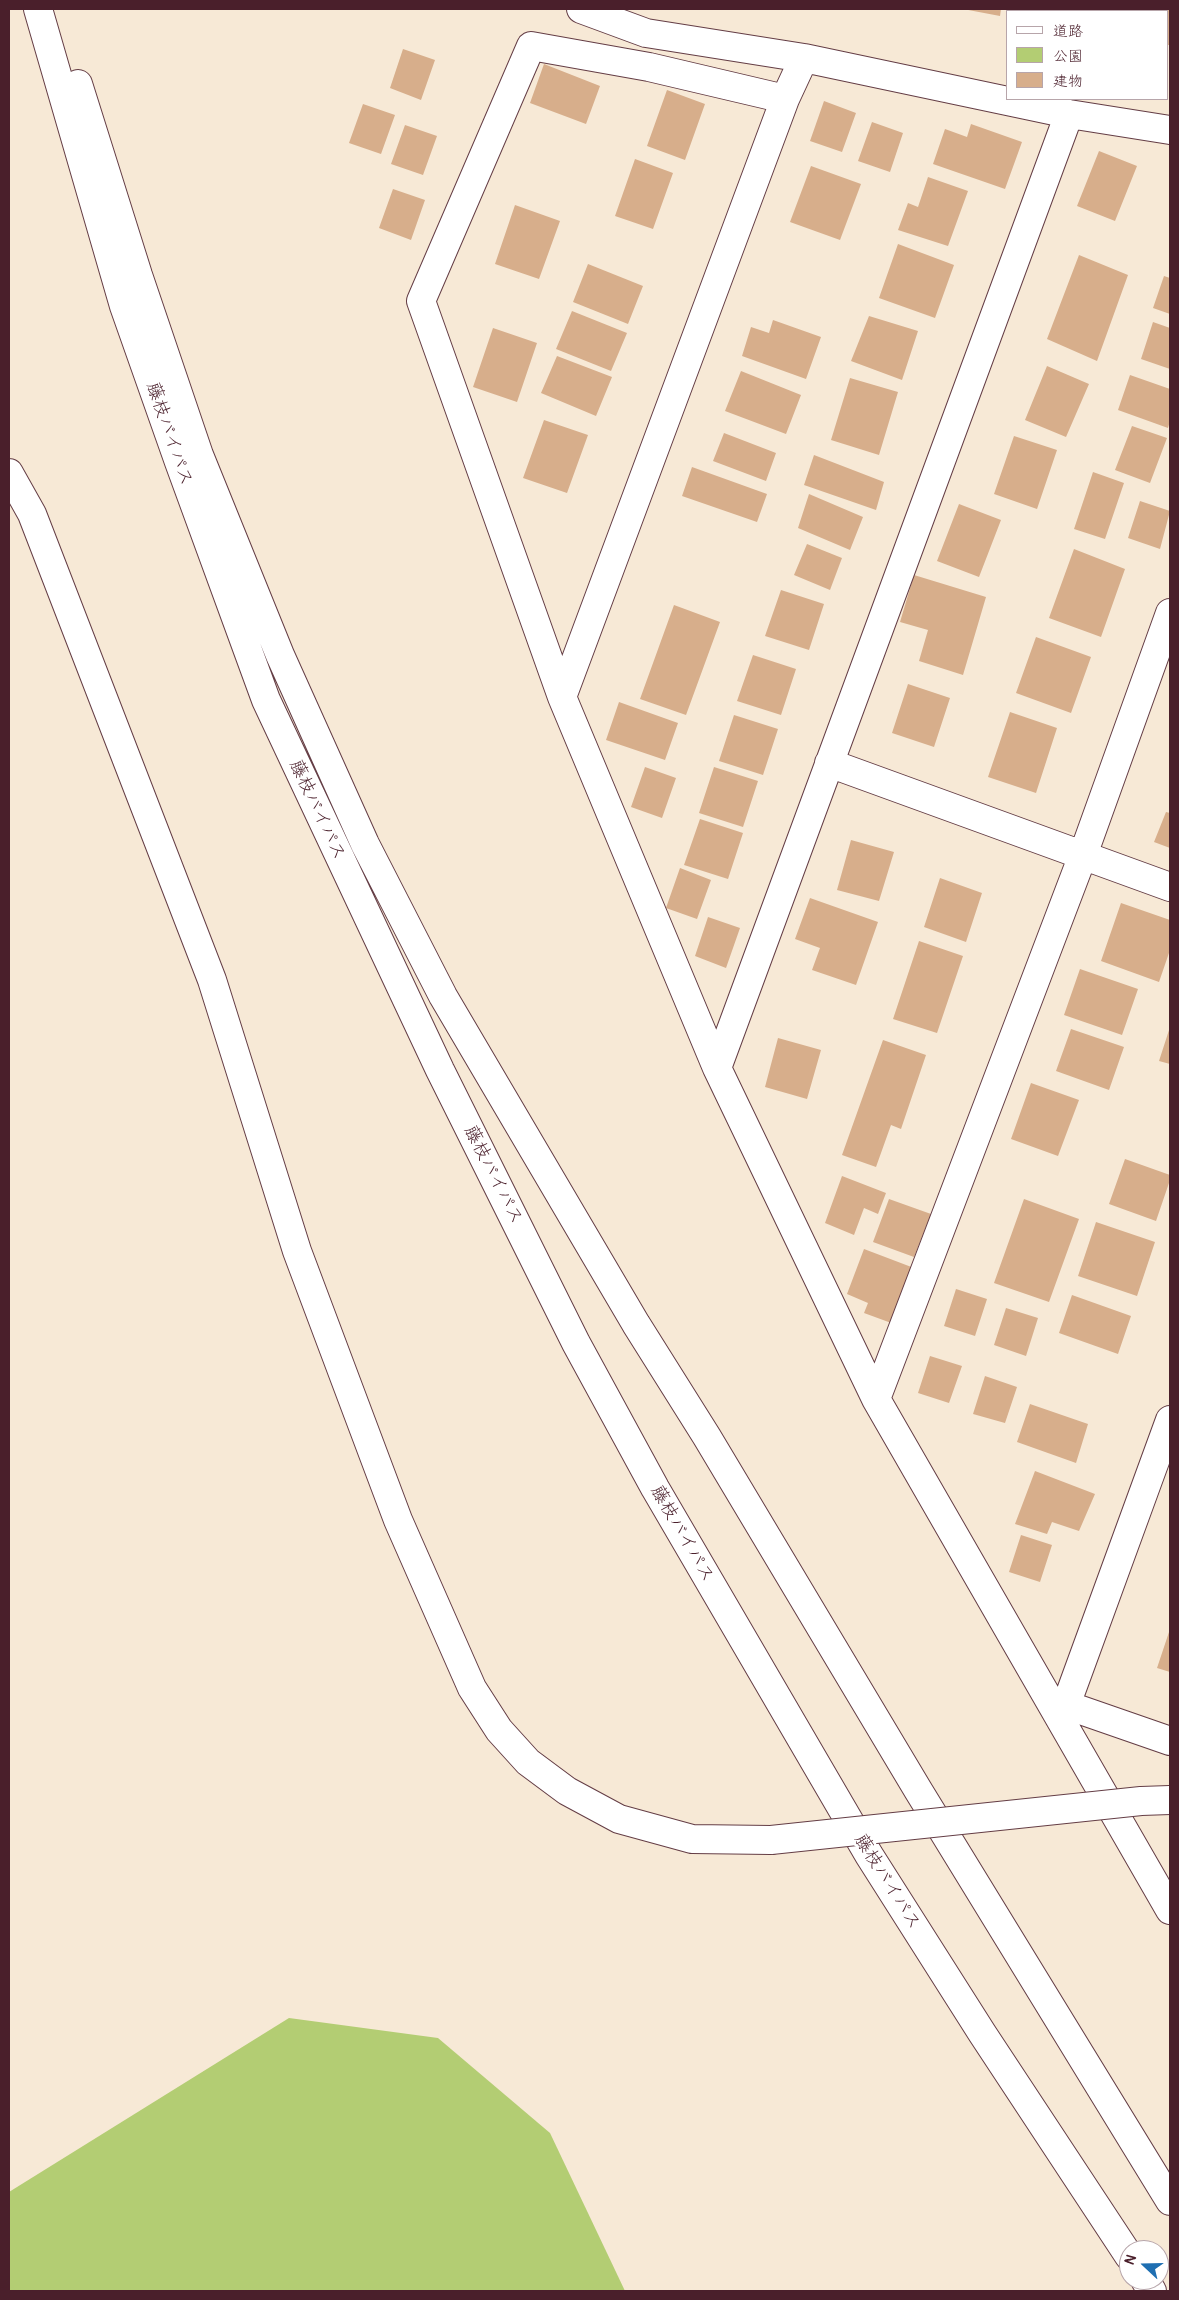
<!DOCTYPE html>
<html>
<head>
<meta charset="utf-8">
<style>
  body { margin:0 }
  #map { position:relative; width:1179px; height:2300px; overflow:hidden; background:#f7e9d6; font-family:Pangolin,"Klee One",sans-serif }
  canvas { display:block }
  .frame { position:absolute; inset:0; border:10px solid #4a1f2b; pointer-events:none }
  .legend { position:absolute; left:1006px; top:10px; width:162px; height:90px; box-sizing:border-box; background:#fff; border:1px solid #b7a5aa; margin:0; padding:6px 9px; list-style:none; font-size:15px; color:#4a1f2b }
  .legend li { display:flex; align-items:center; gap:10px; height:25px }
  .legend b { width:25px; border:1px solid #b7a5aa }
  .north { position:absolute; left:1119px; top:2240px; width:50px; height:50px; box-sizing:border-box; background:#fff; border:1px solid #b7a5aa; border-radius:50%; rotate:291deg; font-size:14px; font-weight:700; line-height:20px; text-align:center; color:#4a1f2b }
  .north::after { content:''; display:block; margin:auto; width:18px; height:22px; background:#1f6fb2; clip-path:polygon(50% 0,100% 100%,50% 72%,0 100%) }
</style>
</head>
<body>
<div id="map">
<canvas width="1179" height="2300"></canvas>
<div class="frame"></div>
<ul class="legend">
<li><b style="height:6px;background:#fff"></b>道路</li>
<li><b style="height:14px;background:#b3cd73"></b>公園</li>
<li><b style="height:14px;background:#d7ae8b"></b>建物</li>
</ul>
<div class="north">N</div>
</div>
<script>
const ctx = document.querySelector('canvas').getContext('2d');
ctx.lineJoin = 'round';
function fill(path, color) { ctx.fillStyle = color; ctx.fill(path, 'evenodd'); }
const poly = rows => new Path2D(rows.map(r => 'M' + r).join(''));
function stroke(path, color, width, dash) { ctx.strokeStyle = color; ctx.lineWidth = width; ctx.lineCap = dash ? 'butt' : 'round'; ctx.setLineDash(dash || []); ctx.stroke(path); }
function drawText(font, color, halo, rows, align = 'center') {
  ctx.font = font + ' Pangolin,"Klee One",sans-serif'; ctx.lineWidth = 5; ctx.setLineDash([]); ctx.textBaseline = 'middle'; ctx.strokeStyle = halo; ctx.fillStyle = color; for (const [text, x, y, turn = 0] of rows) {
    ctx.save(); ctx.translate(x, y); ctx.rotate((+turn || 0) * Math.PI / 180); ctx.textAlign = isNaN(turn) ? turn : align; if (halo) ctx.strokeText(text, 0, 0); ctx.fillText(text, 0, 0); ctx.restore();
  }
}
fill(poly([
  [289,2018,438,2038,550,2133,625,2291,9,2291,9,2192]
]), '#b3cd73');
fill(poly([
  [963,9,1001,9,1000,16],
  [1088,9,1130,9,1130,11,1087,11],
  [1152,9,1170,9,1170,45,1168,45,1168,11,1151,11],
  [403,49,435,60,421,100,390,88],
  [544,64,600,86,586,124,530,103],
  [667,90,705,104,685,160,647,146],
  [824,101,856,113,842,152,810,141],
  [363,104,395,115,381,154,349,143],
  [872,122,903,133,890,172,858,161],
  [971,124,1022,142,1005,189,933,164,945,129,967,137],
  [405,125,437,136,423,175,391,164],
  [1099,151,1137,166,1115,221,1077,206],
  [635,159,673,173,653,229,615,216],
  [811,166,861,184,840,240,790,222],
  [928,177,968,191,948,246,898,230,908,203,918,207],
  [393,189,425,200,411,240,379,228],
  [515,205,560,221,539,279,495,264],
  [898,244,954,265,935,318,879,298],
  [1079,255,1128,275,1097,361,1047,339],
  [588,264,643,286,628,324,573,302],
  [1164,276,1170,278,1170,314,1153,308],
  [572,311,627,333,611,371,556,349],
  [869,316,918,331,902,380,851,361],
  [773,320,821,337,806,379,742,356,751,327,769,333],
  [1153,322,1170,328,1170,369,1141,359],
  [493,328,537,343,517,402,473,387],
  [557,356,612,377,596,416,541,393],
  [1047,366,1089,384,1066,437,1025,420],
  [741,371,801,395,786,434,725,411],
  [1130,375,1170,389,1170,421,1168,428,1118,410],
  [850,378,898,392,879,455,831,440],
  [544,420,588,435,567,493,523,478],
  [1132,426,1167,438,1150,483,1115,470],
  [724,433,776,453,766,481,713,461],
  [1014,436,1057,450,1037,509,994,494],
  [814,455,884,482,876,510,804,485],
  [692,467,767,494,757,522,682,496],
  [1093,472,1124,483,1105,539,1074,529],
  [809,494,863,517,850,550,798,528],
  [1140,501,1170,511,1160,549,1128,538],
  [959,504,1001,520,979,577,937,561],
  [807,544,842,558,830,590,794,575],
  [1074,549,1125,569,1101,637,1049,618],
  [914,575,986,597,963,675,919,661,928,630,900,622],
  [781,590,824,604,809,650,765,636],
  [674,605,720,622,686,715,640,699],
  [1036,637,1091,657,1071,713,1016,693],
  [753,655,796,669,781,715,737,701],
  [908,684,950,698,934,747,892,733],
  [619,702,678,723,665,760,606,740],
  [1010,712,1057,728,1036,793,988,777],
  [734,715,778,729,763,775,719,761],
  [645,767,676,778,662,818,631,807],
  [714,767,758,781,743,827,699,813],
  [1166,812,1170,813,1170,848,1154,842],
  [700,819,743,833,728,879,684,865],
  [851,840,894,852,879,901,837,890],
  [680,868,711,880,697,919,666,908],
  [940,878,982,893,966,942,924,927],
  [810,898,878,922,856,985,812,970,820,948,795,939],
  [1121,903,1170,920,1170,950,1159,982,1101,961],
  [708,917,740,928,726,968,695,956],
  [919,941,963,956,937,1033,893,1019],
  [1080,969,1138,989,1122,1035,1064,1015],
  [1170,1027,1170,1064,1159,1061],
  [1071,1029,1124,1047,1109,1090,1056,1071],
  [778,1038,821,1050,807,1099,765,1087],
  [883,1040,926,1055,901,1129,891,1125,876,1167,842,1155],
  [1031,1083,1079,1100,1058,1156,1011,1139],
  [1125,1159,1170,1175,1170,1180,1156,1221,1109,1204],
  [842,1176,886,1193,878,1214,864,1208,854,1235,825,1223],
  [889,1199,931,1214,914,1257,873,1242],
  [1024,1199,1079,1219,1049,1302,994,1283],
  [1096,1222,1155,1242,1137,1296,1078,1276],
  [864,1249,914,1268,894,1324,864,1313,868,1303,847,1294],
  [956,1289,987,1299,975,1336,944,1326],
  [1072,1295,1131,1316,1118,1354,1059,1333],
  [1006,1308,1038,1318,1026,1356,994,1345],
  [930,1356,962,1366,949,1403,918,1393],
  [985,1376,1017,1387,1005,1423,973,1414],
  [1030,1404,1088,1424,1076,1463,1017,1442],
  [1035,1471,1095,1494,1079,1531,1052,1522,1047,1534,1015,1524],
  [1021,1535,1052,1545,1040,1582,1009,1572],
  [1170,1629,1170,1672,1157,1668]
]), '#d7ae8b');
const minor = poly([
  [581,9,646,33,804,58,1069,114,1170,130],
  [785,99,649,67,531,46,421,301,562,697,717,1068,876,1399,1170,1910],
  [9,473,32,514,212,980,297,1251,398,1520,472,1688,499,1730,528,1762,567,1791,619,1819,692,1839,771,1840],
  [562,697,785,99,804,58],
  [829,763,1170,887],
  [717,1068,1069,114],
  [876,1399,1083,855,1170,613],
  [1049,1699,1170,1741],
  [1066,1705,1170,1420]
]);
const highway = poly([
  [38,9,124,306,179,462,266,700,440,1070,576,1343,655,1488,753,1656,869,1855,982,2033,1129,2256],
  [78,84,138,275,199,455,280,655,365,844,443,996,636,1324,707,1437,918,1790,1170,2201],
  [1145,2280,1152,2291]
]);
stroke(minor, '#643d45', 30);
stroke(highway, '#643d45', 30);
stroke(minor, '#fff', 28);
stroke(highway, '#fff', 28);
const minorBridge = poly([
  [771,1840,1141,1801,1170,1800]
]);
stroke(minorBridge, '#643d45', 30, []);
stroke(minorBridge, '#fff', 28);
drawText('18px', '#4a1f2b', '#fff', [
  ["藤枝バイパス",169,434,71],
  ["藤枝バイパス",317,810,65],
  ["藤枝バイパス",493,1175,63],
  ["藤枝バイパス",682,1534,60],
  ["藤枝バイパス",887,1882,58]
]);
</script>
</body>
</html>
